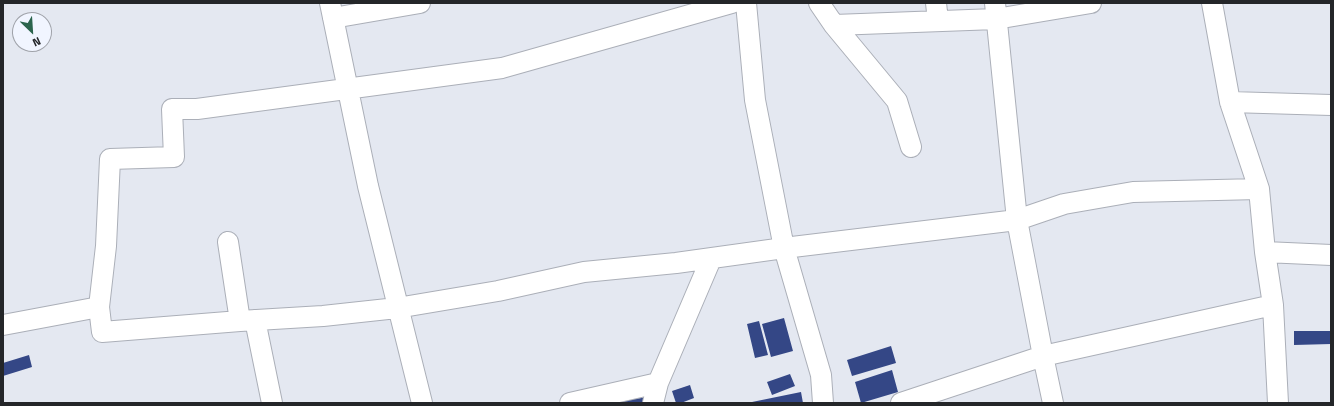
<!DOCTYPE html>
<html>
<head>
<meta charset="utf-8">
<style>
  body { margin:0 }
  #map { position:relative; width:1334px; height:406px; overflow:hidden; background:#e4e8f1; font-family:"Titillium Web",sans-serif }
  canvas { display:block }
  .frame { position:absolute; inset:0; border:4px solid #242629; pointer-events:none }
  .north { position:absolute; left:12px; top:12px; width:40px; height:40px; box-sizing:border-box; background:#f1f5ff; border:1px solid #9fa2a9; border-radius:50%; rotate:155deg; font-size:11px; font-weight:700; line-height:16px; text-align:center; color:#242629 }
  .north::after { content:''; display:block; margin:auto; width:14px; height:18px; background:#2b644d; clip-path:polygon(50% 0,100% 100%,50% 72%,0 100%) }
</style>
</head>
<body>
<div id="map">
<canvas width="1334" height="406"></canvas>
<div class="frame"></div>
<div class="north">N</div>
</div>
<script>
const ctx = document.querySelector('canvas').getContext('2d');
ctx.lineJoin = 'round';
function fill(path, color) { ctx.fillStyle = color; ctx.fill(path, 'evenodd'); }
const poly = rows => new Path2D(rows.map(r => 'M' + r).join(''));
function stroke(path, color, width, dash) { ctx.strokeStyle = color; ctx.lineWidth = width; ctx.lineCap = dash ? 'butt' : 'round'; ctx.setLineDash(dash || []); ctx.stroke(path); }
fill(poly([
  [784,318,793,351,771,357,762,324],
  [759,321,768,355,755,358,747,324],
  [1294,331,1331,331,1331,344,1294,345],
  [891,346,896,363,852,376,847,360],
  [29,355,32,367,3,376,3,363],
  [892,370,898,392,861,403,855,382],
  [790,374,795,386,772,395,767,382],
  [690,385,694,398,681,403,676,403,672,391],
  [801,392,803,403,752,403,752,402],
  [649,397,649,403,610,403,610,402]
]), '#344786');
const street = poly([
  [330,3,368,186,422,403],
  [746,3,755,100,784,248,821,375,823,403],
  [819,3,834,25,897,101,911,147],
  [936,3,938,21],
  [995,3,1017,220,1043,356,1053,403],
  [1212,3,1230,102,1259,189,1265,252,1273,305,1278,403],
  [333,18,420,3],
  [834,25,996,19,1091,3],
  [1230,102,1331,105],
  [228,242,240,321],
  [1265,252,1331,255],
  [99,307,106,246,110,159,174,157,172,109,197,109,502,68,732,3],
  [255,320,272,403],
  [3,325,99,307,102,332,240,321,323,316,397,308,498,291,584,272,676,263,784,248,1017,220,1064,204,1133,192,1259,189],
  [570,403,658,383],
  [653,403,658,383,711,259],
  [901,403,1043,356,1273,305]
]);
stroke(street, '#abafb8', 22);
stroke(street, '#fff', 20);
</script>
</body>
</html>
